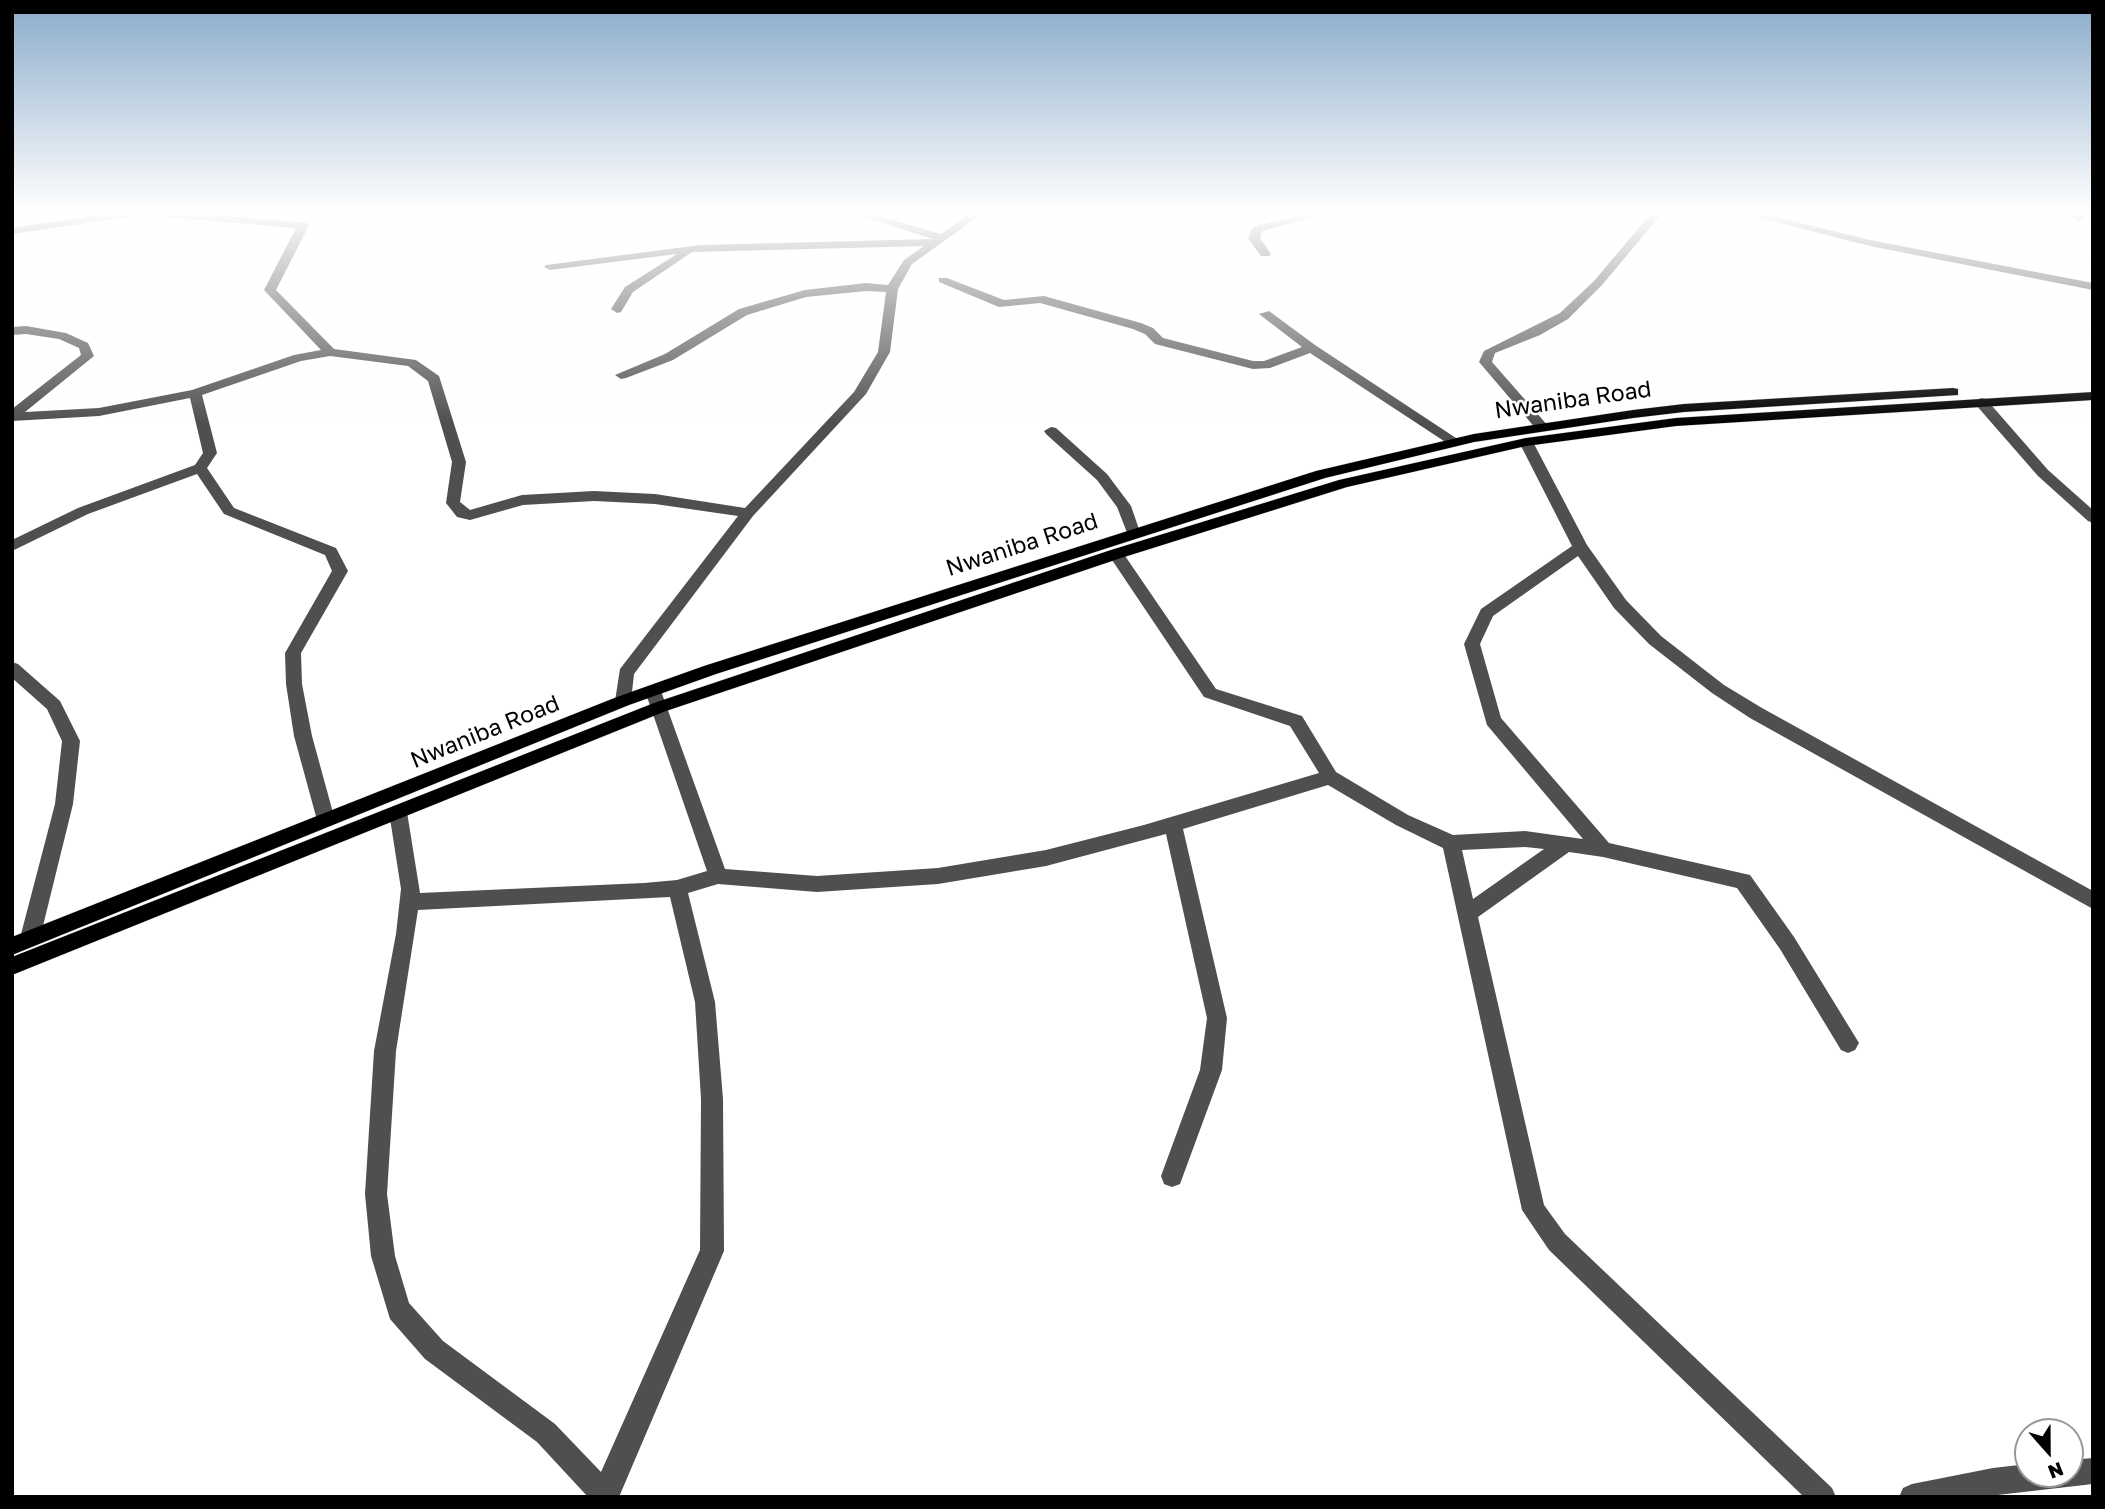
<!DOCTYPE html>
<html>
<head>
<meta charset="utf-8">
<style>
  body { margin:0 }
  #map { position:relative; width:2105px; height:1509px; overflow:hidden; background:#fff; font-family:"Golos Text",sans-serif }
  canvas { display:block }
  .frame { position:absolute; inset:0; border:14px solid #000; pointer-events:none }
  .north { position:absolute; left:2014px; top:1418px; width:70px; height:70px; box-sizing:border-box; background:#fff; border:2px solid #999; border-radius:50%; rotate:159deg; font-size:19px; font-weight:700; line-height:28px; text-align:center; color:#000 }
  .north::after { content:''; display:block; margin:auto; width:24px; height:32px; background:#000; clip-path:polygon(50% 0,100% 100%,50% 72%,0 100%) }
</style>
</head>
<body>
<div id="map">
<canvas width="2105" height="1509"></canvas>
<div class="frame"></div>
<div class="north">N</div>
</div>
<script>
const ctx = document.querySelector('canvas').getContext('2d');
ctx.lineJoin = 'round';
const poly = rows => new Path2D(rows.map(r => 'M' + r).join(''));
function stroke(path, color, width, dash) { ctx.strokeStyle = color; ctx.lineWidth = width; ctx.lineCap = dash ? 'butt' : 'round'; ctx.setLineDash(dash || []); ctx.stroke(path); }
function fill(path, color) { ctx.fillStyle = color; ctx.fill(path, 'evenodd'); }
function drawText(font, color, halo, rows, align = 'center') {
  ctx.font = font + ' "Golos Text",sans-serif'; ctx.lineWidth = 5; ctx.setLineDash([]); ctx.textBaseline = 'middle'; ctx.strokeStyle = halo; ctx.fillStyle = color; for (const [text, x, y, turn = 0] of rows) {
    ctx.save(); ctx.translate(x, y); ctx.rotate((+turn || 0) * Math.PI / 180); ctx.textAlign = isNaN(turn) ? turn : align; if (halo) ctx.strokeText(text, 0, 0); ctx.fillText(text, 0, 0); ctx.restore();
  }
}
const major = poly([
  [1953,388,1958,389,1958,395,1684,412,1633,418,1474,442,1325,478,716,674,629,705,12,955,12,937,617,697,704,666,1316,471,1474,434,1633,410,1684,404,1953,388],
  [2093,392,2093,400,1676,426,1526,446,1347,487,1121,558,666,711,12,975,12,957,654,703,1111,550,1339,480,1526,438,1676,418,2093,392]
]);
stroke(major, '#dbdbdb', 1);
fill(poly([
  [124,211,173,211,307,223,309,225,276,290,334,349,416,360,439,376,466,462,460,502,470,510,522,495,594,491,655,494,745,508,854,392,878,352,886,292,866,291,806,297,747,315,673,360,626,378,621,379,615,375,665,354,739,309,805,290,866,283,888,285,904,260,924,246,692,252,633,292,621,312,617,313,611,309,625,287,677,254,550,270,544,267,546,265,700,245,933,239,844,211,862,211,941,234,973,211,986,211,912,264,898,289,890,352,866,394,753,516,634,674,631,701,623,707,615,701,620,669,738,516,655,504,594,501,523,505,470,520,457,517,446,503,452,462,428,381,408,366,330,356,301,361,202,395,217,453,207,468,234,508,336,548,348,571,301,653,302,684,312,736,335,820,332,825,326,827,320,825,317,820,294,736,286,684,285,653,332,571,325,555,224,514,197,474,88,514,12,551,12,540,78,508,195,465,203,453,190,398,99,416,12,421,12,409,81,355,79,348,59,339,26,334,12,335,12,327,26,326,66,333,88,343,94,356,25,412,99,408,192,390,294,355,321,350,264,290,296,228,141,215,12,234,12,228,124,211],
  [1316,211,1336,211,1262,231,1260,238,1271,254,1269,256,1261,256,1248,238,1253,227,1316,211],
  [1653,211,1664,211,1602,285,1568,319,1540,335,1495,353,1492,362,1549,427,1542,431,1537,430,1479,362,1484,351,1560,313,1594,281,1653,211],
  [1732,211,1752,211,1870,240,2093,283,2093,290,1870,246,1732,211],
  [2058,211,2073,211,2085,218,2080,221,2058,211],
  [939,278,947,278,1004,300,1044,296,1141,323,1153,328,1163,338,1253,361,1264,361,1302,347,1259,314,1269,311,1315,345,1462,442,1455,446,1450,445,1310,353,1270,368,1253,369,1155,344,1145,334,1133,329,1040,303,999,307,939,282,939,278],
  [1981,398,1986,399,2048,470,2093,510,2093,523,2088,521,2038,476,1976,405,1974,402,1981,398],
  [1051,427,1056,428,1107,474,1131,506,1140,532,1138,535,1128,535,1117,507,1097,480,1046,434,1044,431,1051,427],
  [1526,438,1533,442,1587,545,1626,600,1661,636,1724,685,1762,708,2093,891,2093,909,1750,718,1712,693,1649,644,1614,608,1578,556,1493,616,1480,644,1501,718,1609,843,1750,875,1794,937,1859,1043,1855,1050,1848,1053,1841,1050,1780,949,1737,888,1603,857,1569,852,1478,917,1544,1205,1565,1234,1832,1488,1836,1497,1804,1497,1549,1250,1522,1210,1443,848,1396,825,1328,785,1183,829,1227,1018,1222,1070,1180,1184,1172,1187,1164,1184,1161,1176,1200,1070,1207,1018,1166,834,1046,866,938,884,817,892,718,884,688,893,715,1002,723,1099,724,1251,619,1497,588,1497,537,1442,425,1359,390,1319,371,1256,365,1194,374,1051,396,934,401,889,389,812,392,807,398,805,404,807,407,812,420,893,644,883,677,880,707,871,645,691,653,685,661,691,725,869,817,876,938,868,1046,850,1144,825,1319,773,1290,726,1204,697,1108,554,1116,549,1121,550,1216,689,1302,716,1336,772,1408,815,1453,835,1525,831,1583,839,1487,725,1464,644,1481,609,1572,546,1519,442,1526,438],
  [1525,847,1544,849,1473,899,1462,850,1525,847],
  [670,897,695,1002,701,1099,700,1250,601,1472,555,1424,443,1341,409,1303,395,1256,387,1194,396,1051,418,910,670,897],
  [12,662,18,664,60,701,80,741,73,804,40,938,37,944,30,947,23,944,20,938,55,804,62,741,47,709,12,678,12,662],
  [2093,1458,2093,1484,1980,1497,1899,1497,1903,1488,1912,1484,1993,1468,2028,1464,2028,1474,2070,1474,2070,1460,2093,1458]
]), '#4f4f4f');
fill(major, '#000');
const sky = ctx.createLinearGradient(0, 0, 0, 423);
sky.addColorStop(0, '#8aabca');
sky.addColorStop(0.5, '#fff');
sky.addColorStop(1, '#ffffff00');
ctx.fillStyle = sky;
ctx.fillRect(0, 0, 2105, 423);
drawText('23px', '#000', '#fff', [
  ["Nwaniba Road",1573,400,-8],
  ["Nwaniba Road",1022,545,-18],
  ["Nwaniba Road",485,732,-22]
]);
</script>
</body>
</html>
